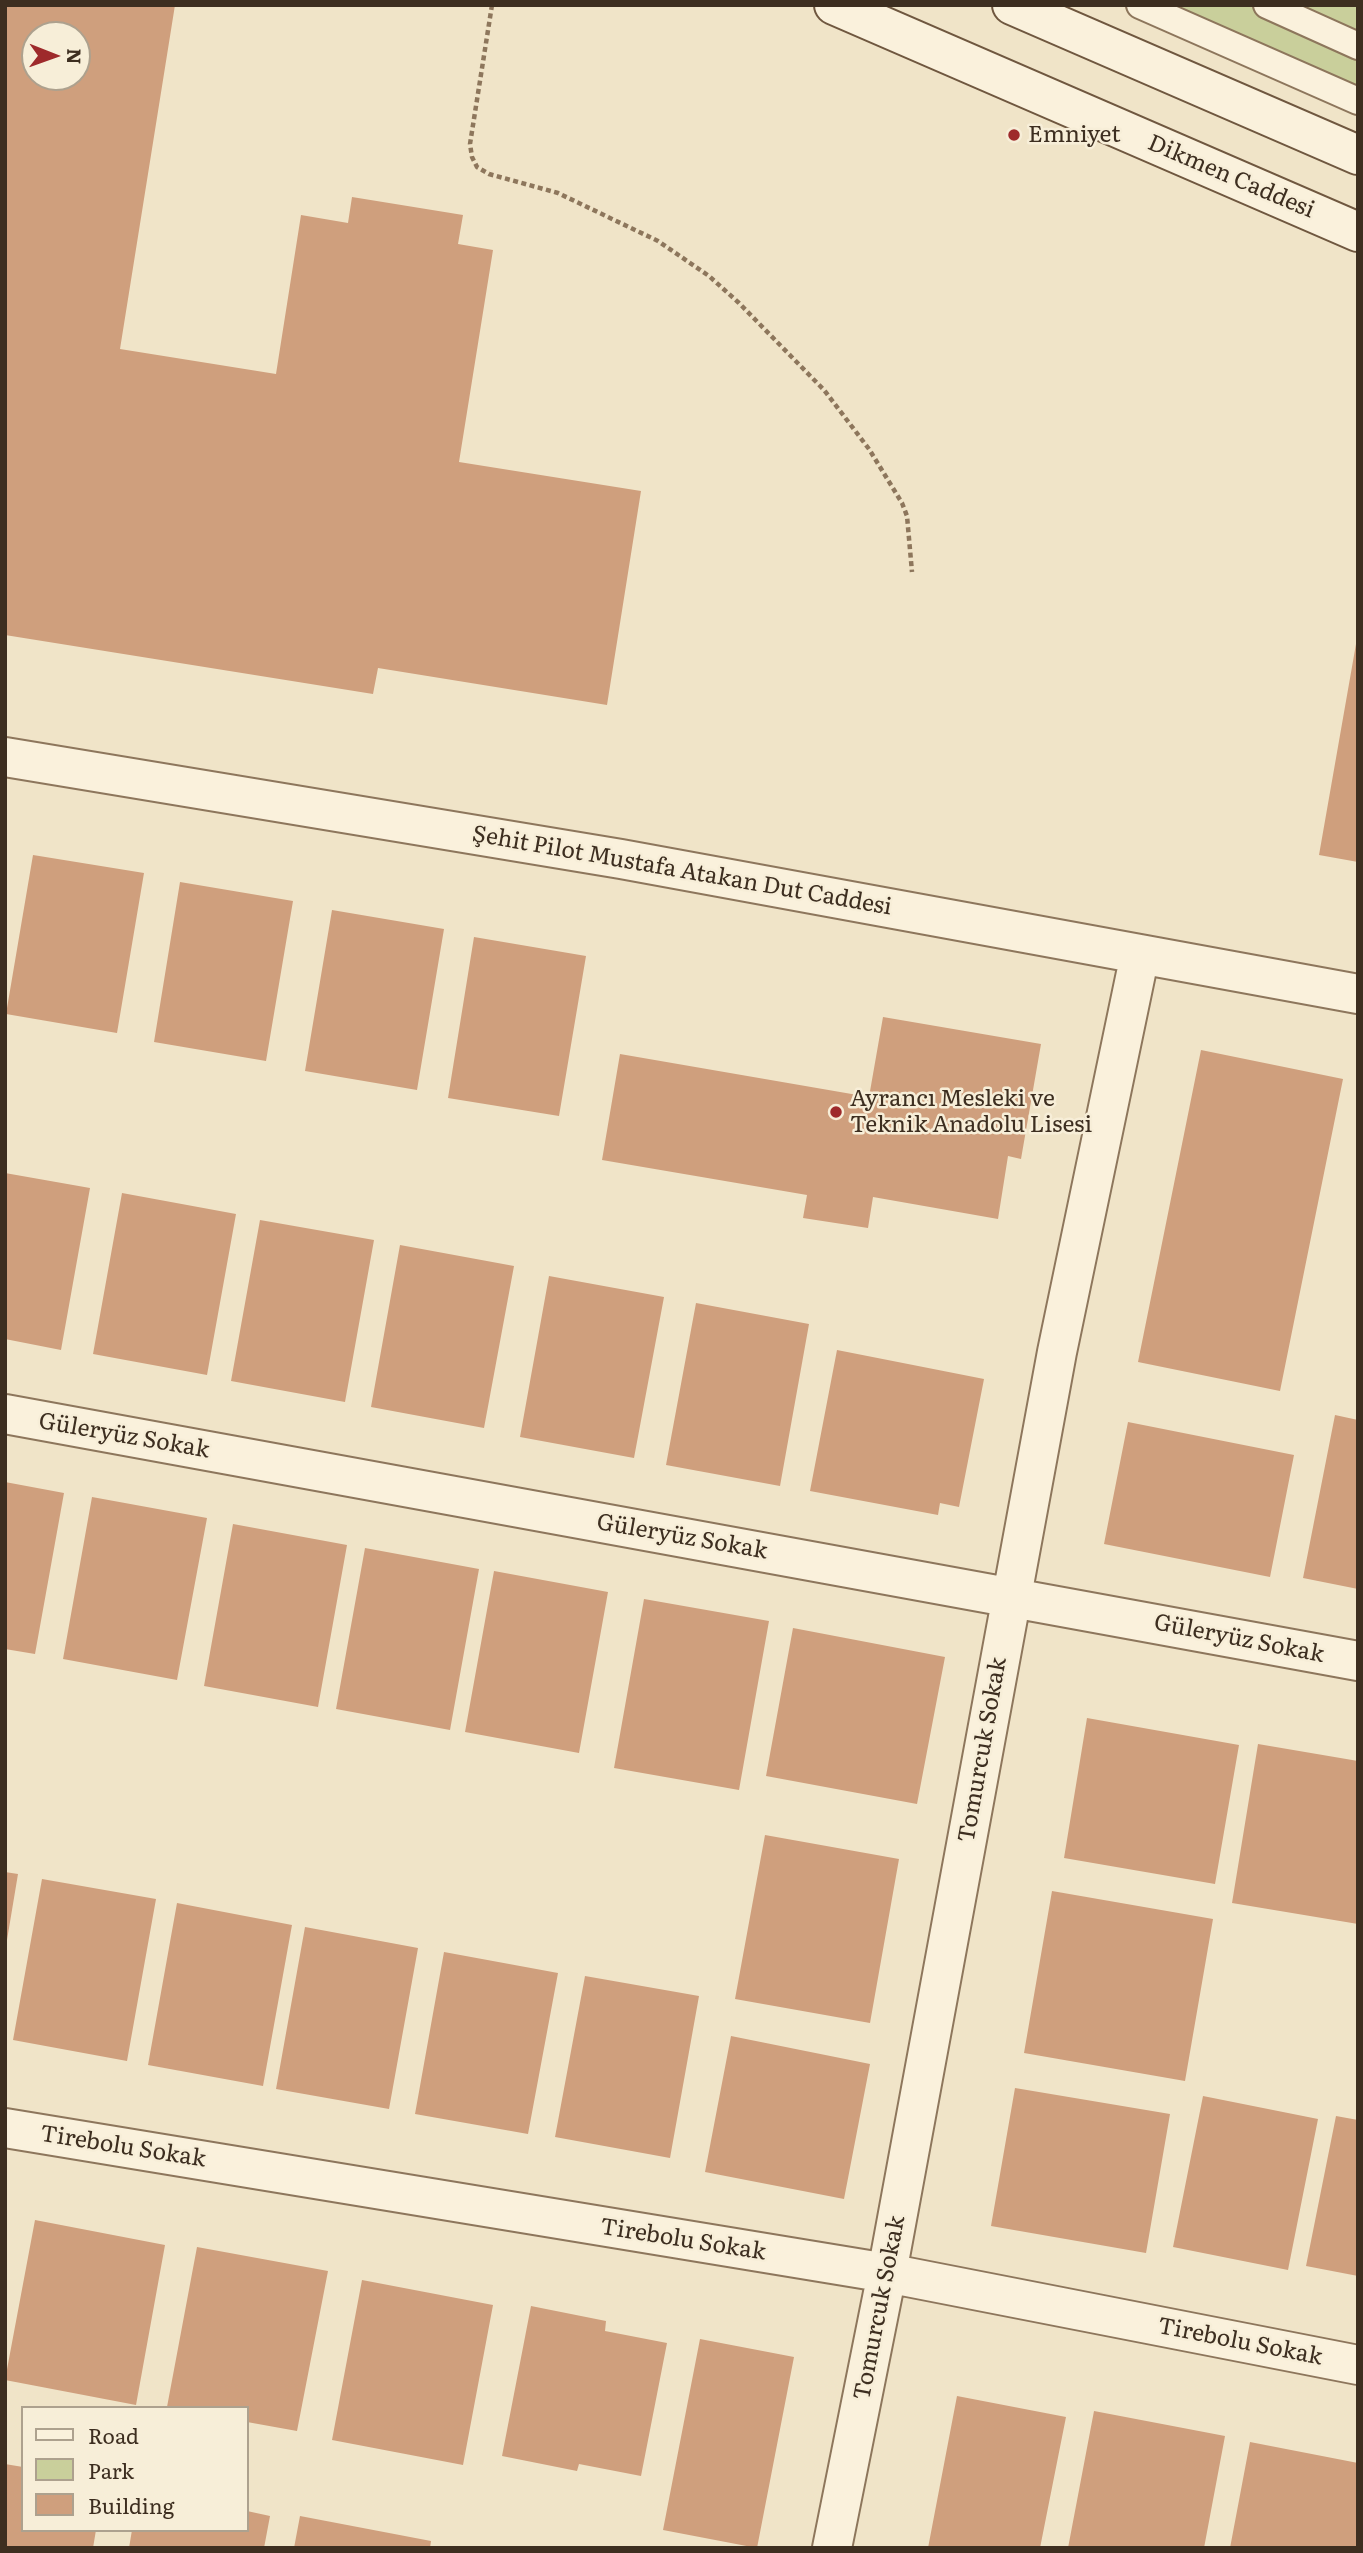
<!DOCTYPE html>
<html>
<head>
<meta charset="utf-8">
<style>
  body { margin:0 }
  #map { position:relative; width:1363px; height:2553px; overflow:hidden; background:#f0e4c8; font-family:Literata,serif }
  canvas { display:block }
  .frame { position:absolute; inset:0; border:7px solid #3d2e20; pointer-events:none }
  .legend { position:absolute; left:21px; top:2406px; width:228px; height:126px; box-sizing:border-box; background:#f7eed8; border:2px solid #ada18e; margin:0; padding:9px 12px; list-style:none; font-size:21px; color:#3d2e20 }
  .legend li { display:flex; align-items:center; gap:14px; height:35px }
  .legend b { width:35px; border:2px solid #ada18e }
  .north { position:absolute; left:21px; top:21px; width:70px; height:70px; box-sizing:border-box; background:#f7eed8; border:2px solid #ada18e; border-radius:50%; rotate:91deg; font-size:19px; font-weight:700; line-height:28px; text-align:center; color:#3d2e20 }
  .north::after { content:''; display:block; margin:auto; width:24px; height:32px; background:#9e2a2b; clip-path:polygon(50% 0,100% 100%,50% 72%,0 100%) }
</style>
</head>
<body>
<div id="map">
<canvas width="1363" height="2553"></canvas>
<div class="frame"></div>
<ul class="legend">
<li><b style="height:9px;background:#faf1dc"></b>Road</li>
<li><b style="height:19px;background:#c9cf9b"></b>Park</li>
<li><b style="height:19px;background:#cf9f7d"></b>Building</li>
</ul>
<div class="north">N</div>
</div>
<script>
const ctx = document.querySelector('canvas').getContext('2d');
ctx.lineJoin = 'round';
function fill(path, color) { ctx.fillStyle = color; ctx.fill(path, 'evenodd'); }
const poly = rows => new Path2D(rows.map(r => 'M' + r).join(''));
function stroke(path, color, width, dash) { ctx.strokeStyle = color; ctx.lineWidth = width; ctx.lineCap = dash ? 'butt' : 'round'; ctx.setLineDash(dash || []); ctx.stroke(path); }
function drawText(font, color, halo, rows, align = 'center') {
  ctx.font = font + ' Literata,serif'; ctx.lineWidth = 5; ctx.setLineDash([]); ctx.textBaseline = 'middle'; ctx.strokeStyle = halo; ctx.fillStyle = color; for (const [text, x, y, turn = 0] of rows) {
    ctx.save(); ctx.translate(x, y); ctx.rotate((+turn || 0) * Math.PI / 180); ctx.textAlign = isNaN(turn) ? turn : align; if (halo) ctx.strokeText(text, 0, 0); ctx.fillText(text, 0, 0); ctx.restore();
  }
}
fill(poly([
  [1140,5,1358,5,1358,101]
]), '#c9cf9b');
fill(poly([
  [5,5,175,5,120,349,276,374,301,215,348,223,352,197,463,215,458,244,493,250,459,462,641,491,607,705,378,668,373,694,5,635],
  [35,35,77,35,77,77,35,77],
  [1356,644,1358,644,1358,862,1319,855],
  [33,855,144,873,117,1033,6,1014],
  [180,882,293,901,266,1061,154,1042],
  [332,910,444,929,417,1090,305,1071],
  [474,937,586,956,559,1116,448,1098],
  [883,1017,1041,1044,1021,1159,1008,1156,998,1219,873,1197,868,1228,803,1218,807,1195,602,1160,620,1054,869,1097],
  [1201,1050,1343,1079,1280,1391,1138,1362],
  [5,1173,90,1188,61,1350,5,1339],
  [122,1193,236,1214,207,1375,93,1354],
  [260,1220,374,1240,345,1402,231,1381],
  [400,1245,514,1266,484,1428,371,1407],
  [549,1276,664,1297,634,1458,520,1437],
  [696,1303,809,1324,780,1486,666,1465],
  [837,1350,984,1379,959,1507,940,1503,938,1515,810,1491],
  [1335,1415,1358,1420,1358,1589,1303,1578],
  [1128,1422,1294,1455,1270,1577,1104,1544],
  [5,1482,64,1493,35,1654,5,1649],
  [92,1497,207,1518,177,1680,63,1659],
  [233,1524,347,1545,318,1707,204,1686],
  [365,1548,479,1569,450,1730,336,1709],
  [494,1571,608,1592,579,1753,465,1732],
  [644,1599,769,1621,739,1790,614,1768],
  [793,1628,945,1657,917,1804,766,1776],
  [1087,1718,1239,1745,1215,1884,1064,1858],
  [1258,1744,1358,1761,1358,1924,1232,1903],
  [765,1835,899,1859,870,2023,735,1999],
  [5,1872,18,1874,7,1940,5,1940],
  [42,1879,156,1899,127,2061,13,2040],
  [1052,1891,1213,1919,1185,2081,1024,2053],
  [177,1903,292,1925,263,2086,148,2065],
  [305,1927,418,1948,389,2109,276,2089],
  [444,1952,558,1973,528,2134,415,2114],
  [585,1976,699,1996,670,2158,555,2137],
  [731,2036,870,2064,844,2199,705,2172],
  [1015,2088,1170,2114,1146,2253,991,2226],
  [1203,2096,1318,2119,1288,2270,1173,2247],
  [1336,2116,1358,2120,1358,2276,1306,2266],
  [35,2220,165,2245,136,2405,5,2380],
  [197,2247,328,2271,297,2431,247,2422,247,2408,167,2407],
  [362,2280,493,2305,463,2465,332,2440],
  [531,2306,606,2321,605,2331,667,2343,641,2476,579,2464,577,2471,502,2456],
  [700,2339,794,2357,757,2548,663,2530],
  [957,2396,1066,2417,1040,2548,928,2548],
  [1094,2411,1225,2436,1204,2548,1068,2548],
  [1250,2442,1358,2463,1358,2548,1230,2548],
  [5,2464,23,2467,23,2530,96,2530,93,2548,5,2548],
  [247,2511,270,2516,264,2548,129,2548,132,2530,247,2530],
  [300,2516,431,2541,430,2548,294,2548]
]), '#cf9f7d');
const lane = poly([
  [1140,5,1358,101],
  [1267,5,1358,46]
]);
const street = poly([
  [5,757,621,859,1358,994],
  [5,1414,1358,1661],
  [5,2128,887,2273,1358,2365],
  [832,2548,887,2273,1057,1352,1140,954]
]);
const secondary = poly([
  [834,5,1358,232],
  [1012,5,1358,155]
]);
stroke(lane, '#8d765c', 30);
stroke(street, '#8d765c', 42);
stroke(secondary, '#6f573f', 42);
stroke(poly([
  [492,5,470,144,472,157,477,167,489,174,558,193,658,241,709,276,739,303,824,390,869,449,902,503,907,516,912,572]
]), '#8d765c', 4.5, [5, 3.5]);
stroke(lane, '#faf1dc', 26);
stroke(street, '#faf1dc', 38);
stroke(secondary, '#faf1dc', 38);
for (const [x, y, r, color] of [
  [1014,135,7,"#9e2a2b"],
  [836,1112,7,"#9e2a2b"]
]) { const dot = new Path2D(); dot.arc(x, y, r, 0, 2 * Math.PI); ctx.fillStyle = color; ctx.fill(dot); stroke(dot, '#f7eed8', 2.5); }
drawText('23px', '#3d2e20', '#f7eed8', [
  ["Emniyet",1028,135],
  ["Ayrancı Mesleki ve",850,1099],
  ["Teknik Anadolu Lisesi",850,1125]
], 'left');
drawText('23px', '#3d2e20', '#f7eed8', [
  ["Dikmen Caddesi",1231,177,23],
  ["Şehit Pilot Mustafa Atakan Dut Caddesi",682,871,10],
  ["Güleryüz Sokak",124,1436,10],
  ["Güleryüz Sokak",682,1537,10],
  ["Güleryüz Sokak",1239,1639,11],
  ["Tomurcuk Sokak",983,1750,-80],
  ["Tirebolu Sokak",123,2147,9],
  ["Tirebolu Sokak",683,2240,9],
  ["Tomurcuk Sokak",880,2308,-79],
  ["Tirebolu Sokak",1240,2342,11]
]);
</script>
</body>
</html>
